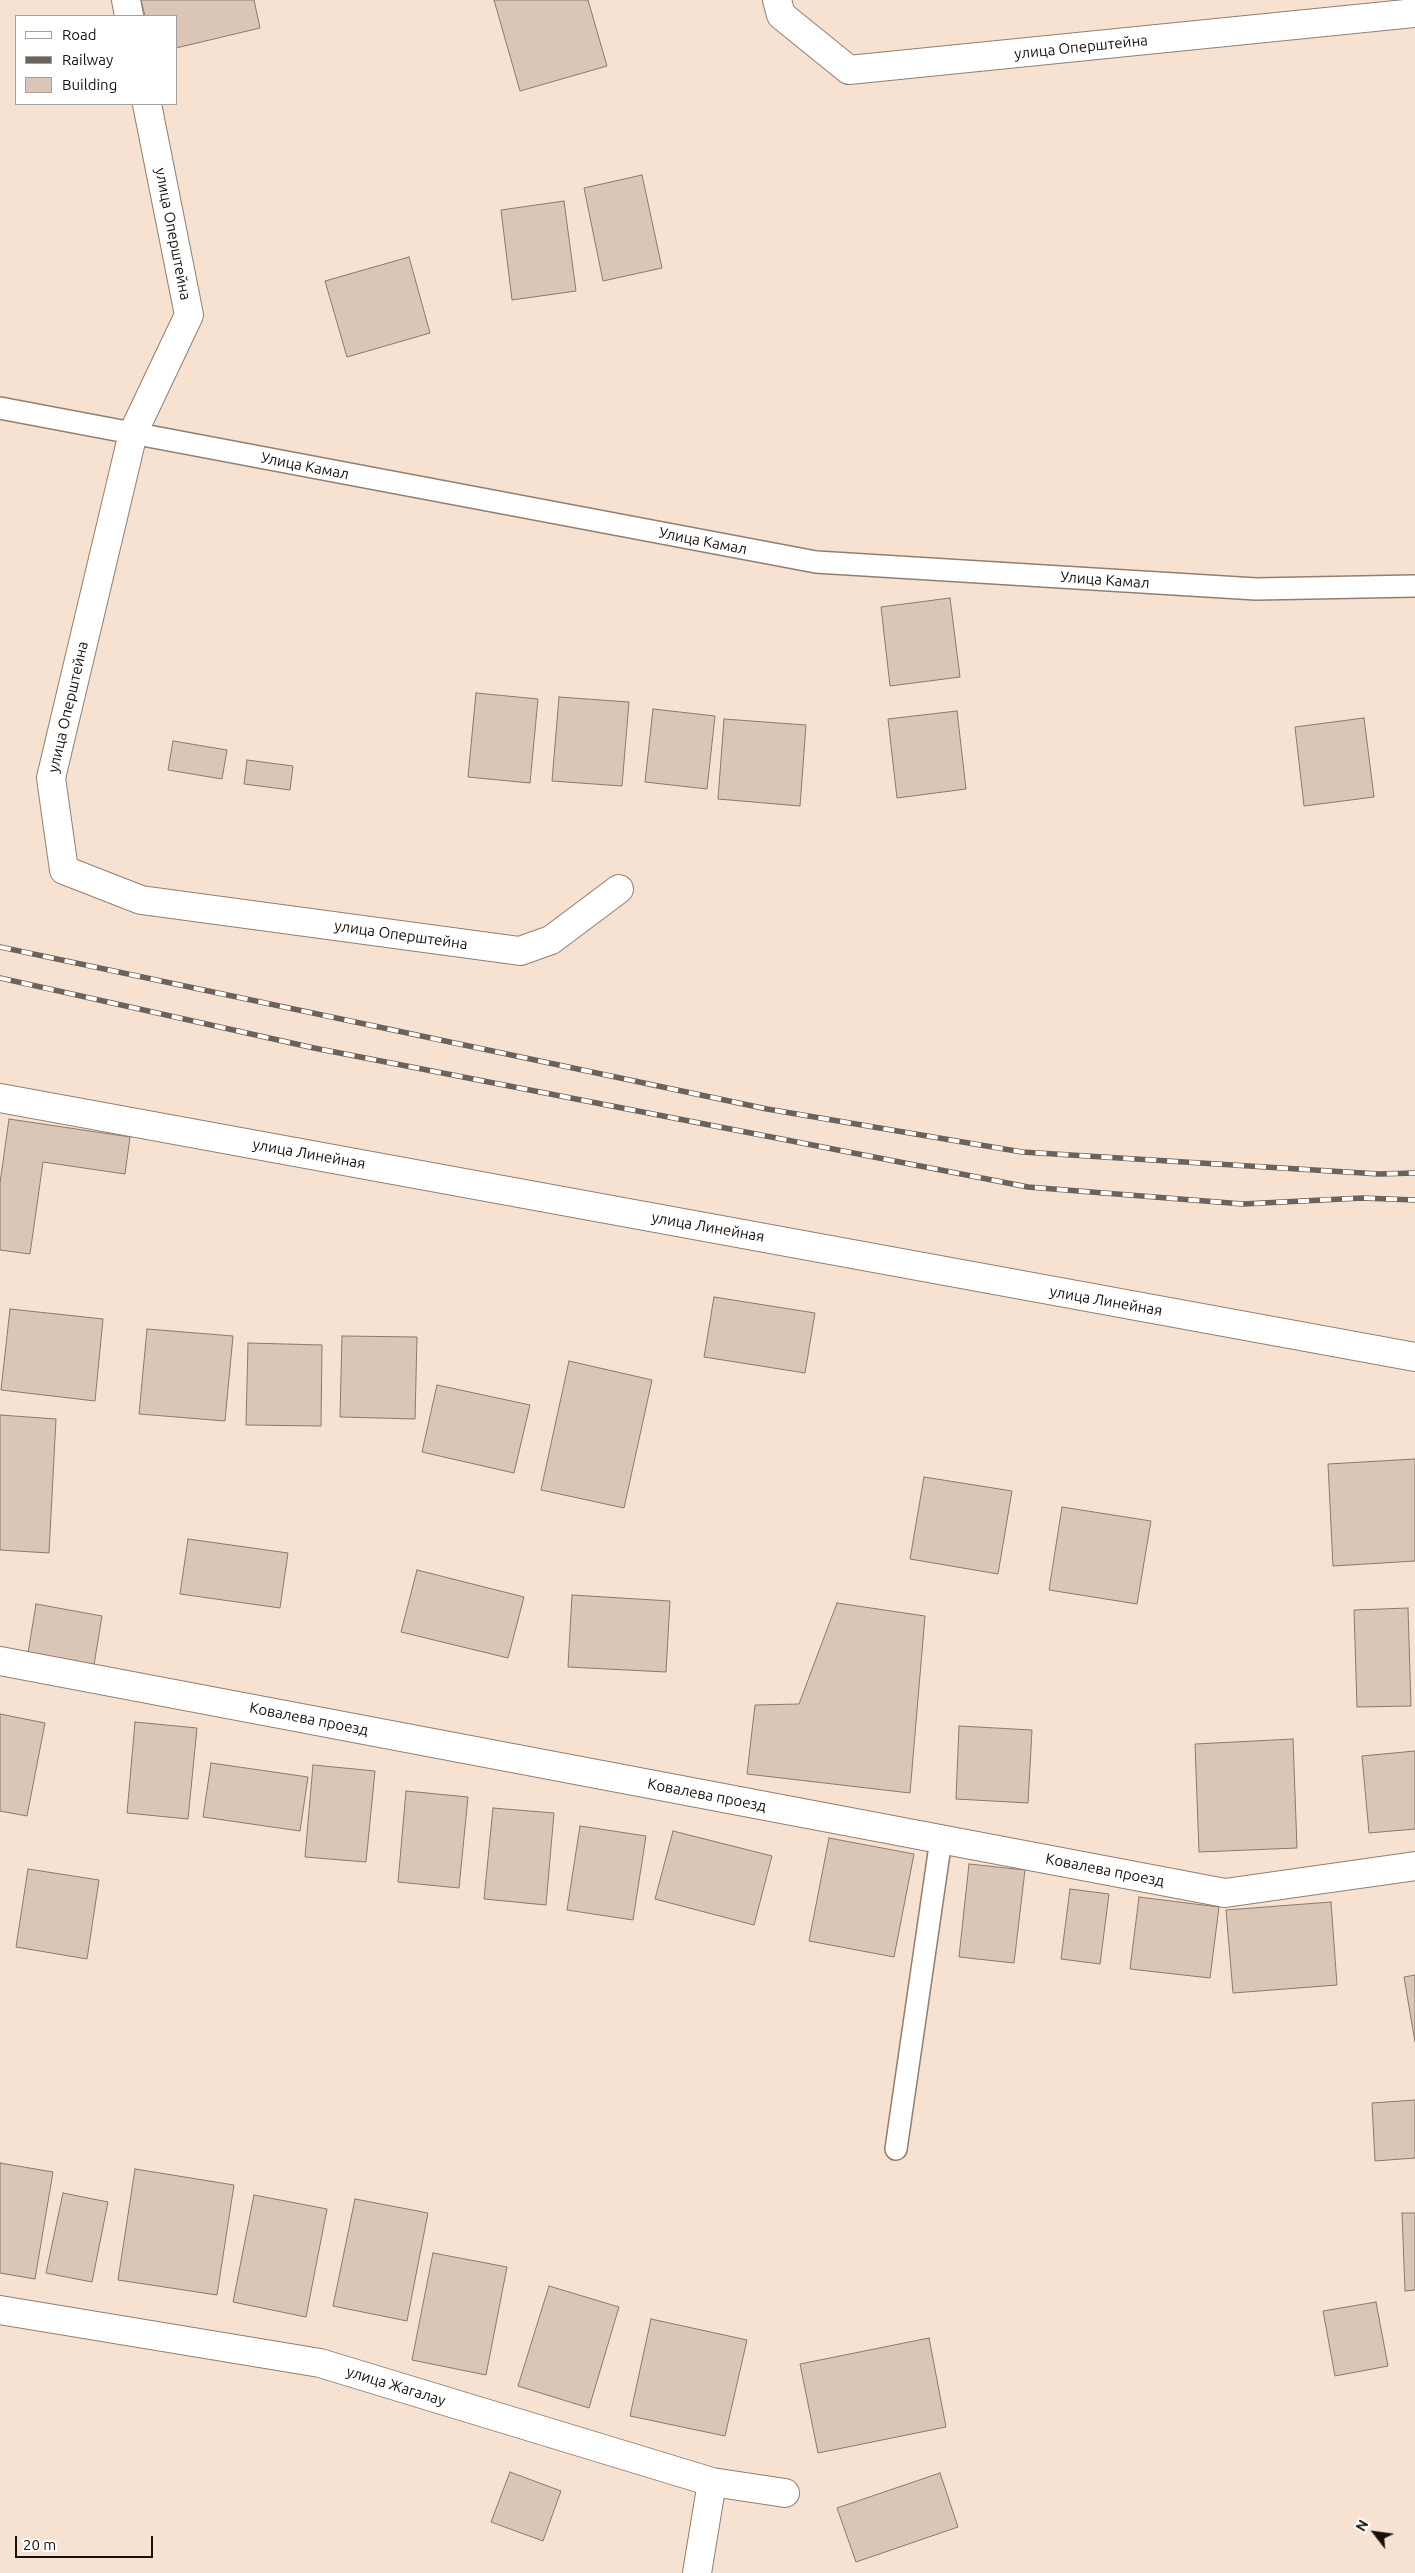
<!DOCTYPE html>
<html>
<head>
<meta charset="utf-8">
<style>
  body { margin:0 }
  #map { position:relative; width:1415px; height:2573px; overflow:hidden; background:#f7e1d1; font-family:Ubuntu,sans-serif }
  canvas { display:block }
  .legend { position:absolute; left:15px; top:15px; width:162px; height:90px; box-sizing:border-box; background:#fff; border:1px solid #a29f9d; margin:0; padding:6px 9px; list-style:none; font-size:15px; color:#17100b }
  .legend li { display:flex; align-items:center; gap:10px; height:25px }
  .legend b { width:25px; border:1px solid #a29f9d }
  .north { position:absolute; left:1350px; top:2508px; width:50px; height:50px; -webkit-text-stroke:4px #fff; paint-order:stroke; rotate:300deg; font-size:14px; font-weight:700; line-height:20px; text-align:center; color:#17100b }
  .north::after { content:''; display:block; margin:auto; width:18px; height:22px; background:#17100b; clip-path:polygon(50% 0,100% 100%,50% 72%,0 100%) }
  .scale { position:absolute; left:15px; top:2536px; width:138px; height:22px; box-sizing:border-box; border:2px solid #17100b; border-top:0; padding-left:6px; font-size:15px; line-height:18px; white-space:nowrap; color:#17100b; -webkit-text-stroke:4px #fff; paint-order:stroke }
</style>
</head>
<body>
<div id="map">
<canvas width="1415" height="2573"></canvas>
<ul class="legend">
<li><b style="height:6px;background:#fff"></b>Road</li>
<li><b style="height:6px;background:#6e6158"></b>Railway</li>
<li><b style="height:14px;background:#dbc5b6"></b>Building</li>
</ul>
<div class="north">N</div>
<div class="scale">20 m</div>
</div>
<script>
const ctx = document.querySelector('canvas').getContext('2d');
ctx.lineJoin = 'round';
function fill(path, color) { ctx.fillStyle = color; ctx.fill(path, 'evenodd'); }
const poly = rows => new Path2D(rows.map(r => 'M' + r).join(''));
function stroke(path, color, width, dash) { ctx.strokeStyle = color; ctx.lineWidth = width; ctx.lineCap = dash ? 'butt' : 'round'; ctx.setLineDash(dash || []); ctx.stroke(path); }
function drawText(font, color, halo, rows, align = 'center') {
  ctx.font = font + ' Ubuntu,sans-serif'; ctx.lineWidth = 4.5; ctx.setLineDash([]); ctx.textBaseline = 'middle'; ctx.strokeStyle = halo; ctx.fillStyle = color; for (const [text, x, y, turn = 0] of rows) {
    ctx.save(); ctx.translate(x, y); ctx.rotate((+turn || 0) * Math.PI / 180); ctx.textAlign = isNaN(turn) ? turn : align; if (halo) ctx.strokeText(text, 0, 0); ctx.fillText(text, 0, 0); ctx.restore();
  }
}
const building = poly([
  [141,0,254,0,260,28,176,48,176,16,145,16,141,0],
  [494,0,588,0,607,66,520,91,494,0],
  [642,175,662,268,603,281,584,188,642,175],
  [564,201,576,291,512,300,501,210,564,201],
  [409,257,430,333,347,357,325,281,409,257],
  [950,598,960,677,890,686,881,607,950,598],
  [476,693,538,699,530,783,468,777,476,693],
  [559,697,629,702,622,786,552,781,559,697],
  [653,709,715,716,707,789,645,782,653,709],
  [957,711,966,789,897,798,888,719,957,711],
  [1364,718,1374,797,1304,806,1295,727,1364,718],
  [724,719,806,725,800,806,718,799,724,719],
  [173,741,227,750,222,779,168,770,173,741],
  [247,760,293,766,290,790,244,784,247,760],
  [9,1119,130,1137,125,1174,43,1162,30,1254,0,1250,0,1183,9,1119],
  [714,1297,815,1313,805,1373,704,1357,714,1297],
  [10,1309,103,1319,95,1401,1,1390,10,1309],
  [147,1329,233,1336,225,1421,139,1414,147,1329],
  [342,1336,417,1337,415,1419,340,1417,342,1336],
  [248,1343,322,1345,321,1426,246,1425,248,1343],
  [569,1361,652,1380,624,1508,541,1490,569,1361],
  [437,1385,530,1405,514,1473,422,1452,437,1385],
  [0,1415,56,1419,49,1553,0,1550,0,1415],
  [1415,1459,1415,1561,1333,1566,1328,1464,1415,1459],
  [924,1477,1012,1491,998,1574,910,1559,924,1477],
  [1062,1507,1151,1521,1137,1604,1049,1590,1062,1507],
  [188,1539,288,1553,280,1608,180,1594,188,1539],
  [417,1570,524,1597,508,1658,401,1632,417,1570],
  [572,1595,670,1601,666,1672,568,1667,572,1595],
  [837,1603,925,1616,910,1793,747,1774,755,1705,799,1704,837,1603],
  [36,1604,102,1616,94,1665,28,1653,36,1604],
  [1408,1608,1411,1706,1357,1707,1354,1610,1408,1608],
  [0,1714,45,1723,27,1816,0,1811,0,1714],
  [135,1722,197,1728,188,1819,127,1813,135,1722],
  [959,1726,1032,1730,1028,1803,956,1799,959,1726],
  [1293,1739,1297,1848,1199,1852,1195,1744,1293,1739],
  [1415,1751,1415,1829,1369,1833,1362,1756,1415,1751],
  [211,1763,308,1777,300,1831,203,1817,211,1763],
  [313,1765,375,1771,366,1862,305,1857,313,1765],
  [406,1791,468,1797,459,1888,398,1882,406,1791],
  [493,1808,554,1813,546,1905,484,1899,493,1808],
  [580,1826,646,1836,633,1920,567,1910,580,1826],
  [673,1831,772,1856,754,1925,655,1899,673,1831],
  [829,1838,914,1854,894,1957,809,1941,829,1838],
  [969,1864,1025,1870,1014,1963,959,1957,969,1864],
  [28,1869,99,1880,87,1959,16,1947,28,1869],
  [1070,1889,1109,1894,1100,1964,1061,1959,1070,1889],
  [1139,1897,1219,1907,1210,1978,1130,1969,1139,1897],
  [1331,1902,1337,1985,1233,1993,1226,1910,1331,1902],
  [1415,1975,1415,2042,1404,1977,1415,1975],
  [1415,2100,1415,2158,1375,2161,1372,2103,1415,2100],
  [0,2163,53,2172,35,2279,0,2273,0,2163],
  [135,2169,234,2185,217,2295,118,2280,135,2169],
  [63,2193,108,2202,92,2282,46,2273,63,2193],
  [254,2195,327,2209,306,2317,233,2302,254,2195],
  [355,2199,428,2213,407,2321,333,2306,355,2199],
  [1402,2213,1415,2213,1415,2290,1405,2291,1402,2213],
  [433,2253,507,2267,486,2375,412,2360,433,2253],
  [549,2286,619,2307,589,2408,518,2386,549,2286],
  [1376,2302,1388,2366,1335,2376,1323,2311,1376,2302],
  [651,2319,747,2340,725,2436,630,2416,651,2319],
  [929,2338,946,2427,818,2453,800,2364,929,2338],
  [510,2472,561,2491,543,2541,491,2522,510,2472],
  [940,2473,958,2527,856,2562,837,2508,940,2473]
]);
fill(building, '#dbc5b6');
stroke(building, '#8c786a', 1);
const lane = poly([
  [0,408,816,562,1256,589,1415,586],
  [896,2149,941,1839]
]);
const street = poly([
  [126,0,129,16],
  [777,0,781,15,849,70,1415,13],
  [147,104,189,315,133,433,51,778,64,870,141,900,520,951,551,940,619,889],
  [0,1098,1415,1357],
  [0,1661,1225,1893,1415,1866],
  [0,2310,320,2363,712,2482,785,2493],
  [697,2573,712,2482]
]);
stroke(lane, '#927e70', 24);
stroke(street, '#927e70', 30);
stroke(lane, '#fff', 21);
stroke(street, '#fff', 28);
const rail = poly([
  [0,947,767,1109,1022,1152,1379,1174,1415,1173],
  [0,978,314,1048,1028,1187,1243,1204,1362,1198,1415,1200]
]);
stroke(rail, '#6e6158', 5.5);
stroke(rail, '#fff', 4, [11]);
drawText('15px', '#17100b', '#fff', [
  ["улица Оперштейна",1081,47,-6],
  ["улица Оперштейна",173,234,79],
  ["Улица Камал",305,466,11],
  ["Улица Камал",703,541,11],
  ["Улица Камал",1105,580,4],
  ["улица Оперштейна",68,707,-77],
  ["улица Оперштейна",401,935,8],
  ["улица Линейная",309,1154,10],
  ["улица Линейная",708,1227,10],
  ["улица Линейная",1106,1301,10],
  ["Ковалева проезд",309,1719,11],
  ["Ковалева проезд",707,1795,11],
  ["Ковалева проезд",1105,1870,11],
  ["улица Жагалау",396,2386,17]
]);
</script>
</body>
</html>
